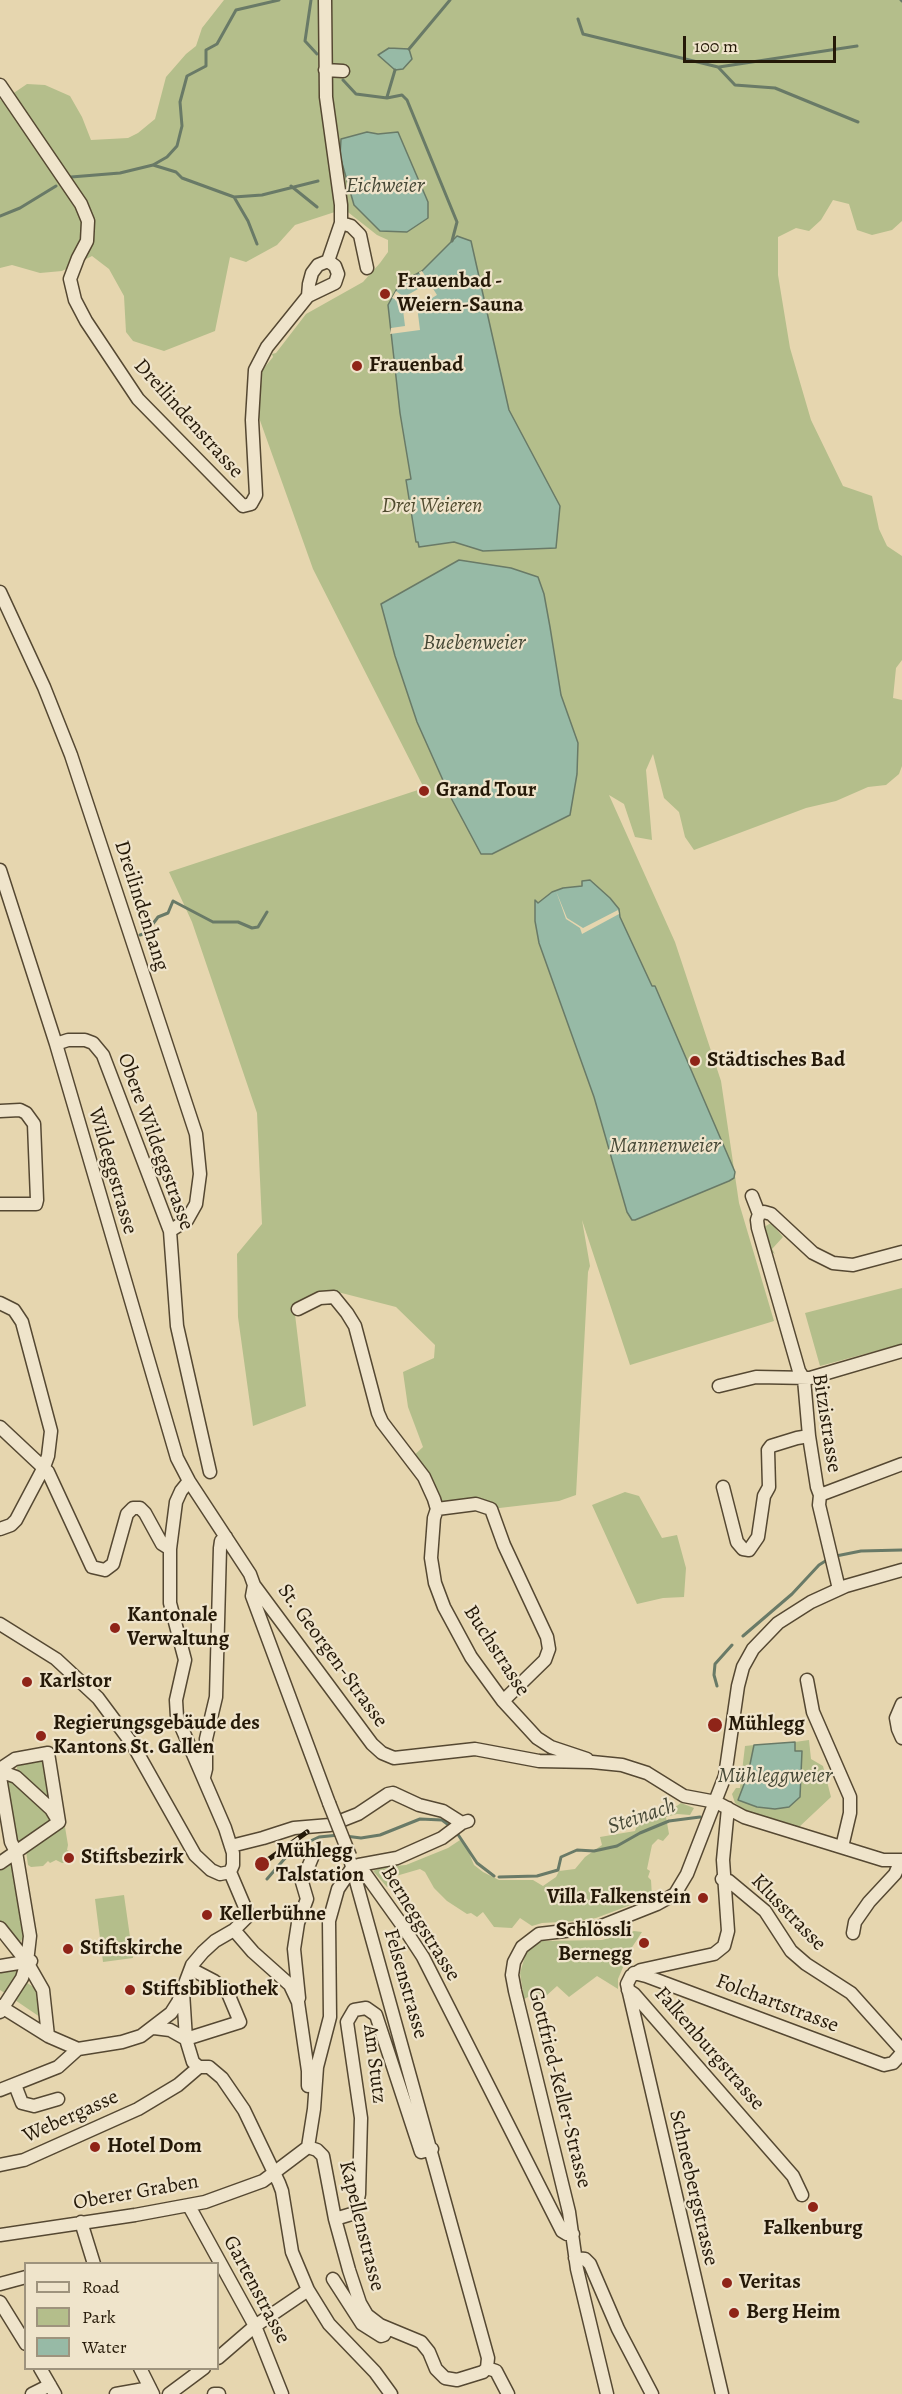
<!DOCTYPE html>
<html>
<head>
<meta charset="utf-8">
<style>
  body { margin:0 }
  #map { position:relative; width:902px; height:2394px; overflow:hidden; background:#e6d6af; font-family:Alegreya,serif }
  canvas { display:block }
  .legend { position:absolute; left:24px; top:2262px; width:195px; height:108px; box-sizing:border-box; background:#efe4cb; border:2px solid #9e937d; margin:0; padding:8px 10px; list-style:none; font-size:18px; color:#251908 }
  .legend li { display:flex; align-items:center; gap:12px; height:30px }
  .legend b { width:30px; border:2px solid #9e937d }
  .scale { position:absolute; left:683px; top:36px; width:153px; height:27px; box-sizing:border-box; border:3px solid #251908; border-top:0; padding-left:8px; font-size:18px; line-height:21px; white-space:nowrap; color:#251908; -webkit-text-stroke:4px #efe4cb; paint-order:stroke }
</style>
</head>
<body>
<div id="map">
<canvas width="902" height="2394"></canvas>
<ul class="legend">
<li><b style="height:8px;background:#efe4cb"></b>Road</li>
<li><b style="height:16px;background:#b4be8b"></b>Park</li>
<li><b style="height:16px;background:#97baa6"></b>Water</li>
</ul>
<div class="scale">100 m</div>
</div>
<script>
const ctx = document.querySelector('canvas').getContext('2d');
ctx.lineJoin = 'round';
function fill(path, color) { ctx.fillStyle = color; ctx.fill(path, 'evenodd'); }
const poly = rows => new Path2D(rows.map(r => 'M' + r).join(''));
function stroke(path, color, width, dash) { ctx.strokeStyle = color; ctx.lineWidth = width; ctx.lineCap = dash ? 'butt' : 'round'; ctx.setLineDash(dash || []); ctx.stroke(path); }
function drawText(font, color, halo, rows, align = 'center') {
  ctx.font = font + ' Alegreya,serif'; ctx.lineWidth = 4.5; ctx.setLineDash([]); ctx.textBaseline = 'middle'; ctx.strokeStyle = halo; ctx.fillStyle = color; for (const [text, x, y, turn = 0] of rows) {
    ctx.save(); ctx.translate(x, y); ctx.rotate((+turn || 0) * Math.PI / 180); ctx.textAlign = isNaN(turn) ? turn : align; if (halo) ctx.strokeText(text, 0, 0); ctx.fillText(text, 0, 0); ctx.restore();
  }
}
fill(poly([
  [224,0,902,0,902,221,892,230,872,235,857,230,849,204,833,200,821,220,809,231,796,228,778,237,778,275,790,348,811,420,843,486,872,496,879,529,887,546,902,556,902,660,896,668,893,698,902,700,902,766,899,774,886,785,868,787,836,801,806,808,694,850,685,837,679,812,664,798,653,754,646,770,652,840,635,837,624,804,609,795,675,942,721,1081,739,1203,774,1321,630,1365,582,1220,590,1266,588,1272,576,1495,559,1501,491,1509,443,1507,410,1459,423,1447,408,1407,403,1372,434,1358,435,1345,396,1307,330,1290,294,1306,306,1406,253,1426,238,1317,237,1254,262,1224,257,1113,192,922,169,872,424,788,313,569,257,412,260,373,273,357,272,354,276,353,306,314,363,282,380,263,388,252,388,240,377,235,344,209,295,225,277,245,246,262,230,257,215,331,164,351,133,341,126,332,124,296,109,269,92,256,62,271,40,273,12,265,0,268,0,99,2,101,27,84,45,85,70,96,82,117,91,140,128,138,138,133,155,119,166,77,186,54,196,46,202,28],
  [367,132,378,134,398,132,410,160],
  [771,1223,783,1237,772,1249,775,1254,770,1251,764,1227],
  [902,1288,902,1344,820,1366,805,1313],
  [625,1492,639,1496,662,1538,677,1535,686,1568,684,1597,663,1598,637,1604,592,1505],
  [809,1740,811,1759,823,1766,831,1797,798,1828,747,1812,735,1803,732,1794,736,1788,740,1788,745,1746,754,1745,748,1774,738,1800,757,1807,775,1809,801,1751,795,1751,795,1742],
  [46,1755,54,1808,18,1774,16,1761],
  [14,1779,49,1811,51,1823,20,1845,14,1842,3,1781],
  [681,1803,694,1808,690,1815,677,1814,666,1817,669,1834,663,1841,658,1839,652,1845,647,1869,650,1871,648,1877,651,1880,652,1897,596,1918,579,1921,542,1923,532,1926,520,1918,512,1928,494,1927,483,1912,477,1917,471,1913,467,1914,447,1901,434,1888,425,1872,420,1869,396,1876,395,1884,387,1887,373,1871,382,1867,406,1865,448,1848,460,1840,467,1848,474,1865,483,1872,499,1880,533,1880,543,1886,556,1877,559,1871,575,1869,585,1857,602,1845,600,1837,635,1831,638,1822,647,1816,668,1812],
  [65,1827,68,1845,67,1850,69,1851,71,1862,62,1863,56,1860,50,1863,48,1861,43,1866,31,1867,28,1865,26,1851,55,1828],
  [14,1861,26,1935,18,1944,0,1924,0,1867],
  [124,1895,133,1958,103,1962,95,1899],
  [634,1931,642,1932,623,1961,624,1965,618,1979,618,1989,597,1976,569,1997,557,1986,546,1996,536,1993,524,1999,520,1973,526,1953,531,1946,542,1941,602,1940],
  [17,1966,19,1977,8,1995,0,1990,0,1968],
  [24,1981,35,1988,40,2017,12,1998]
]), '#b4be8b');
const water = poly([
  [389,48,409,49,412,59,403,69,395,70,378,55,389,48],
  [367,132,378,134,398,132,428,202,428,218,407,232,380,231,354,205,340,156,341,139,367,132],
  [457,236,471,241,509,410,560,506,556,548,483,551,454,542,419,547,418,542,416,542,406,480,411,479,400,413,388,305,400,283,422,271,457,236],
  [459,560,511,568,538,577,544,594,550,627,561,695,578,743,577,774,570,815,492,854,481,854,450,796,417,722,395,656,381,604,459,560],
  [590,880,610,898,619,909,620,917,652,986,655,986,735,1172,734,1178,729,1181,635,1220,632,1220,627,1212,594,1097,539,943,535,921,535,900,538,903,552,892,563,888,582,886,582,881,590,880],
  [795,1742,795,1751,802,1751,800,1797,789,1807,775,1809,757,1807,738,1800,748,1774,754,1745,795,1742]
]);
fill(water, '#97baa6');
stroke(water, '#697a67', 1.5);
fill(poly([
  [422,271,437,295,424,303,418,314,420,330,390,334,391,328,405,326,402,302,392,298,396,291,404,297,425,285,419,272],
  [556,891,567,918,583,928,618,910,619,914,582,934,580,928,566,919]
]), '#e6d6af');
stroke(poly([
  [311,0,305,41,317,54],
  [901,0,902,1],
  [578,19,583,34,718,67,735,85,775,88,858,122],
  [409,49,450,0],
  [719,67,857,46],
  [343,80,356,94,387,98,402,95,407,100,457,222,452,241],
  [387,97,395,70],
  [153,165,176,172,182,178,234,197,262,195,318,181],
  [71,177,120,173,153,165,167,157,177,146,182,126,180,102,187,76,206,66,206,50,217,44,236,10,279,0],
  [291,186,317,207],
  [234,197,248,221,257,244],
  [0,216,20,208,56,186],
  [140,935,146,933,158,917,168,913,173,901,213,922,238,922,252,928,258,927,267,912],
  [836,1556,861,1551,902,1550],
  [743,1636,792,1594,819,1565,827,1560],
  [717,1686,714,1675,715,1664,732,1645],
  [457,1833,477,1863,494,1876],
  [345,1836,361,1838,380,1835,420,1819,442,1820,450,1826],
  [499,1877,537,1876,558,1870,561,1857,577,1850,594,1851,617,1846,640,1833,669,1821,700,1817],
  [267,1879,293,1849,319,1837,339,1835]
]), '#697a67', 3);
const minor = poly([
  [325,0,326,97,341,205,341,223,328,261],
  [325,70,343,71],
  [0,85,81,204,88,221,87,241,78,258,70,279,75,300,86,321,138,399,243,506,251,504,256,495,252,420,255,370,267,347,308,296,335,283,338,274,335,266,328,261],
  [341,223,351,226,360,235,367,268],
  [308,296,309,284,312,273,318,265,328,261],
  [0,592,44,687,71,755,196,1134,200,1174,196,1204,187,1220,170,1231],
  [0,870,56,1044,177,1458,189,1481,250,1574,254,1585,372,1744,382,1753,394,1758,475,1749,539,1761,592,1762,622,1765,647,1773,684,1796,716,1802,744,1817,883,1860,902,1860],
  [56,1044,68,1040,85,1040,93,1043,103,1055,170,1231,177,1326,210,1472],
  [0,1111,20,1110,26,1113,34,1124,37,1200,36,1204,0,1204],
  [752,1196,759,1214,757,1220,758,1228,799,1371,804,1379,809,1436,817,1487,820,1495,819,1505,839,1589],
  [759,1214,764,1212,771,1214,813,1253,833,1263,853,1265,902,1252],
  [0,1303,14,1310,22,1322,51,1431,48,1456,44,1467,16,1520,11,1525,0,1529],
  [298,1309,320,1298,334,1297,347,1313,355,1326,378,1413,382,1422,424,1477,434,1499,437,1509,434,1518,431,1558,435,1583,444,1607,471,1657,503,1701,537,1738,551,1747,587,1759],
  [719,1386,756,1377,810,1378,902,1351],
  [0,1427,48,1472,92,1567,105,1570,113,1564,127,1514,133,1508,140,1508,145,1513,162,1544,170,1549],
  [723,1487,737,1542,743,1549,749,1550,758,1537,764,1496,769,1487,768,1450,771,1446,797,1438,809,1436],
  [820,1495,902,1464],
  [437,1509,476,1504,491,1509,504,1545,547,1637,549,1649,545,1660,503,1701],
  [254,1585,252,1596,329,1803],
  [0,1624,56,1659,98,1698,133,1745,195,1855,211,1870,220,1874,230,1872],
  [807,1680,813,1712,850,1797,850,1813,842,1847],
  [902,1704,896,1718,898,1729,902,1738],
  [0,1769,15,1759,48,1753,59,1822],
  [0,1771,16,1777,51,1809,57,1819],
  [0,1777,11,1842,16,1852,30,1936,27,1962,43,1990,48,2036],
  [204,1777,206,1769,206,1739,216,1697,220,1548,221,1541,226,1537],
  [231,1846,263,1838,294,1828,330,1825,358,1814,388,1794,393,1793,419,1805,443,1811,462,1823,468,1821],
  [0,1863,59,1822],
  [351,1863,488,2358,487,2368,496,2371,508,2394],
  [359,1865,397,1858,442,1838,462,1823],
  [722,1879,729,1881,765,1911,791,1951,806,1964,851,1993,902,2050],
  [0,1928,27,1962],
  [234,1930,253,1952,290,1985,298,2002,308,2071,308,2086],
  [853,1933,855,1922,869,1902,895,1874,901,1860],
  [0,1966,31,1961],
  [634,1973,646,1976,884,2065,893,2063,902,2053],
  [628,1990,634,1994,793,2176,802,2195],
  [183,1992,186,2039,193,2062,199,2067],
  [299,1998,294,1949,298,1923,307,1899,302,1882,314,1853],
  [0,2006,48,2036,78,2049,122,2042,141,2036,171,2013,178,2002,192,1965,203,1952,215,1941,234,1930,247,1917,247,1912,230,1872,233,1865,233,1853,225,1828,177,1717,176,1700,185,1660,170,1603,170,1549,176,1502,181,1491,189,1481],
  [0,2012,22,1978,27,1962],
  [154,2028,170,2030,186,2039],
  [186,2039,240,2022,227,1991,214,1981,191,1969],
  [15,2085,22,2103,34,2106,58,2099],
  [0,2090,58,2067,78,2049],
  [308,2147,317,2150,323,2156,335,2219,349,2270,360,2303,367,2315,380,2325,421,2342,429,2352,436,2369,445,2378,457,2380,483,2372,487,2368],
  [0,2165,24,2160,138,2109,178,2085,199,2067,209,2067,222,2078,244,2110,279,2183,282,2191,292,2252,308,2290,329,2324,375,2372,391,2394],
  [189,2206,255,2326,282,2394],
  [335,2219,355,2213,359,2194,361,2118,347,2022,354,2010,366,2008,376,2015,421,2152,432,2149],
  [81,2222,94,2264],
  [0,2235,135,2215,205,2202,263,2181,308,2147,314,2109,317,2067,330,2017,329,1921,338,1889,352,1868,359,1865,402,1925,423,1957,562,2231,567,2234,573,2234],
  [575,2258,585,2259,590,2264,618,2329,652,2394],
  [333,2279,362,2324,381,2336,384,2335,387,2329],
  [0,2284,26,2277],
  [0,2302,26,2344],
  [218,2358,255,2326,308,2290],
  [40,2368,55,2394],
  [140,2368,153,2394],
  [32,2394,50,2385],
  [116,2394,150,2388],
  [169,2394,204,2368],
  [214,2394,219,2394],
  [607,2394,577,2269,569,2212,515,1991,512,1975,514,1962,522,1947,539,1934,599,1927,657,1904,675,1894,687,1874,725,1776,738,1686,743,1667,753,1649,778,1623,811,1602,846,1586,902,1570],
  [722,2394,627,1984,631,1976,641,1970,714,1954,724,1946,728,1931,723,1860,728,1808]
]);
stroke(minor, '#554832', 15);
stroke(minor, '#efe4cb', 12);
const rail = poly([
  [262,1864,307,1832]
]);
stroke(rail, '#251908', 5);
stroke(rail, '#efe4cb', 3, [9]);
const minorBridge = poly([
  [329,1803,350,1856]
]);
stroke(minorBridge, '#554832', 15, []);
stroke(minorBridge, '#efe4cb', 12);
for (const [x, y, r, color] of [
  [385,294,6,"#8f2418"],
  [357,366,6,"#8f2418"],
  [424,791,6,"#8f2418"],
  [695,1061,6,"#8f2418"],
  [115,1628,6,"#8f2418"],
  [27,1682,6,"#8f2418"],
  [715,1725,8,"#8f2418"],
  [41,1736,6,"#8f2418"],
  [69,1858,6,"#8f2418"],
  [262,1864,8,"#8f2418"],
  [703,1898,6,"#8f2418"],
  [207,1915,6,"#8f2418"],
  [644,1943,6,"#8f2418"],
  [68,1949,6,"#8f2418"],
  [130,1990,6,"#8f2418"],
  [95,2147,6,"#8f2418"],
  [813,2207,6,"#8f2418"],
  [727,2283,6,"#8f2418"],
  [734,2313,6,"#8f2418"]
]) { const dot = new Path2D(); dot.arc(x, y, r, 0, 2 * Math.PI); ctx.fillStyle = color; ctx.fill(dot); stroke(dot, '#efe4cb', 2); }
drawText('bold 21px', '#251908', '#efe4cb', [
  ["Frauenbad -",397,282],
  ["Weiern-Sauna",397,306],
  ["Frauenbad",369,366],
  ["Grand Tour",436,791],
  ["Städtisches Bad",707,1061],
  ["Kantonale",127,1616],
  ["Verwaltung",127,1640],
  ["Karlstor",39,1682],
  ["Regierungsgebäude des",53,1724],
  ["Kantons St. Gallen",53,1748],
  ["Mühlegg",728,1725],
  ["Mühlegg",276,1852],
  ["Talstation",276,1876],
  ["Stiftsbezirk",81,1858],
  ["Villa Falkenstein",691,1898,"right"],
  ["Kellerbühne",219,1915],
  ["Schlössli",632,1931,"right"],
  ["Bernegg",632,1955,"right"],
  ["Stiftskirche",80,1949],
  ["Stiftsbibliothek",142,1990],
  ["Hotel Dom",107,2147],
  ["Falkenburg",813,2229,"center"],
  ["Veritas",739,2283],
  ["Berg Heim",746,2313]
], 'left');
drawText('21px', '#251908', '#efe4cb', [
  ["Dreilindenstrasse",188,419,48],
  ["Dreilindenhang",141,906,72],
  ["Obere Wildeggstrasse",155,1142,70],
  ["Wildeggstrasse",112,1171,74],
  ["Bitzistrasse",826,1423,81],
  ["Buchstrasse",496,1651,57],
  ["St. Georgen-Strasse",332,1656,54],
  ["Klusstrasse",788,1913,46],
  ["Berneggstrasse",420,1924,58],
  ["Felsenstrasse",405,1984,74],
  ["Folchartstrasse",777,2004,21],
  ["Falkenburgstrasse",709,2049,49],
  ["Am Stutz",374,2064,83],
  ["Gottfried-Keller-Strasse",559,2088,76],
  ["Webergasse",71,2117,-24],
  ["Schneebergstrasse",693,2188,77],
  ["Oberer Graben",136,2193,-10],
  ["Kapellenstrasse",361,2226,76],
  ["Gartenstrasse",256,2290,62]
]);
drawText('italic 21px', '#504b2f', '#efe4cb', [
  ["Drei Weieren",432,507]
]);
drawText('italic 22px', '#474937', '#efe4cb', [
  ["Eichweier",385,187],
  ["Buebenweier",474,644],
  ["Mannenweier",665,1147],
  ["Mühleggweier",775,1777],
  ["Steinach",642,1817,-19]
]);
</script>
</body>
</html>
